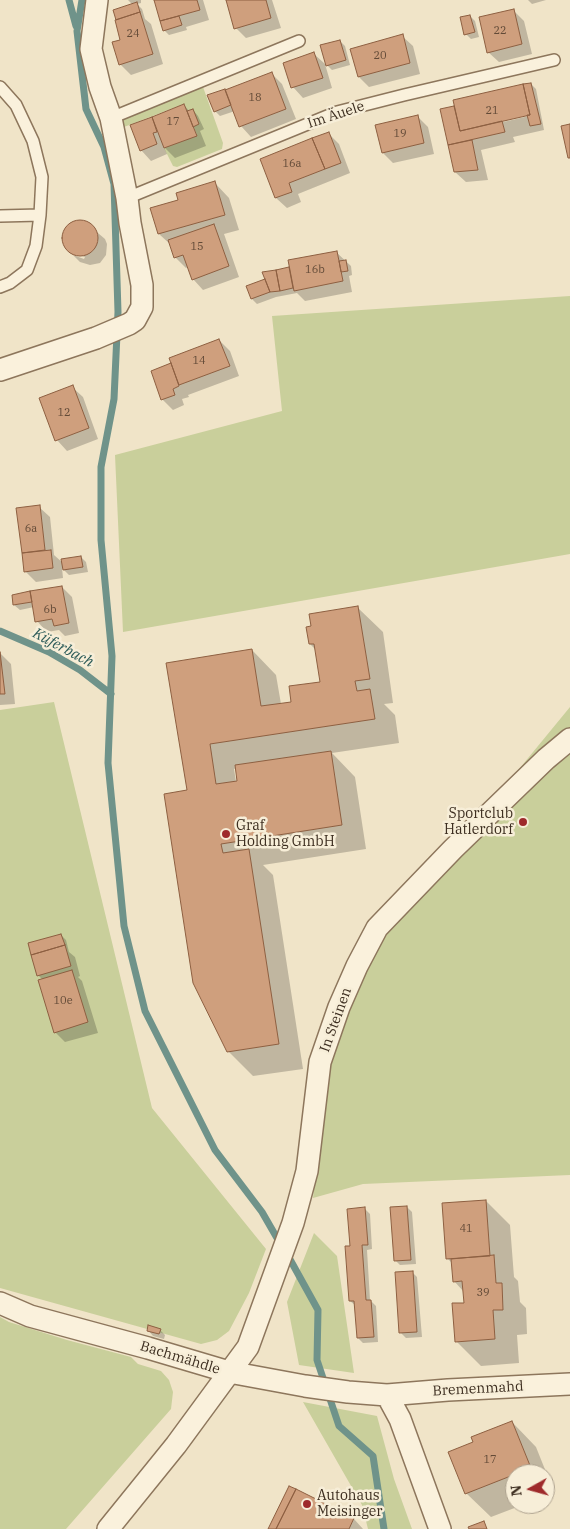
<!DOCTYPE html>
<html>
<head>
<meta charset="utf-8">
<style>
  body { margin:0 }
  #map { position:relative; width:570px; height:1529px; overflow:hidden; background:#f0e4c8; font-family:"IBM Plex Serif",serif }
  canvas { display:block }
  .north { position:absolute; left:505px; top:1464px; width:50px; height:50px; box-sizing:border-box; background:#f7eed8; border:1px solid #ada18e; border-radius:50%; rotate:263deg; font-size:14px; font-weight:700; line-height:20px; text-align:center; color:#3d2e20 }
  .north::after { content:''; display:block; margin:auto; width:18px; height:22px; background:#9e2a2b; clip-path:polygon(50% 0,100% 100%,50% 72%,0 100%) }
</style>
</head>
<body>
<div id="map">
<canvas width="570" height="1529"></canvas>
<div class="north">N</div>
</div>
<script>
const ctx = document.querySelector('canvas').getContext('2d');
ctx.lineJoin = 'round';
function fill(path, color) { ctx.fillStyle = color; ctx.fill(path, 'evenodd'); }
const poly = rows => new Path2D(rows.map(r => 'M' + r).join(''));
function stroke(path, color, width, dash) { ctx.strokeStyle = color; ctx.lineWidth = width; ctx.lineCap = dash ? 'butt' : 'round'; ctx.setLineDash(dash || []); ctx.stroke(path); }
function drawText(font, color, halo, rows, align = 'center') {
  ctx.font = font + ' "IBM Plex Serif",serif'; ctx.lineWidth = 5; ctx.setLineDash([]); ctx.textBaseline = 'middle'; ctx.strokeStyle = halo; ctx.fillStyle = color; for (const [text, x, y, turn = 0] of rows) {
    ctx.save(); ctx.translate(x, y); ctx.rotate((+turn || 0) * Math.PI / 180); ctx.textAlign = isNaN(turn) ? turn : align; if (halo) ctx.strokeText(text, 0, 0); ctx.fillText(text, 0, 0); ctx.restore();
  }
}
fill(poly([
  [203,87,223,143,222,149,177,167,173,166,164,148,197,135,184,104,124,127,131,166,121,120],
  [570,296,570,554,123,632,115,455,282,411,272,316],
  [54,702,152,1108,266,1249,249,1293,229,1331,217,1340,201,1344,0,1288,0,710],
  [570,707,570,1175,363,1184,313,1198,329,1057,372,948],
  [314,1233,337,1256,354,1373,299,1365,287,1302],
  [0,1317,9,1322,67,1340,131,1357,138,1364,161,1371,169,1380,173,1392,171,1409,66,1529,0,1529],
  [303,1402,377,1416,394,1479,412,1529,368,1529,362,1505]
]), '#c9cf9b');
fill(poly([
  [128,0,141,0,141,3,137,4,142,9,145,19,151,24,163,64,131,75,120,64,122,41,133,5],
  [155,0,203,0,209,20,186,27,187,30,169,35,164,30],
  [227,0,272,0,281,28,246,38,236,28],
  [528,0,546,0,532,4],
  [513,10,524,21,532,54,499,62,488,52],
  [470,16,475,21,479,37,471,39,466,34],
  [402,36,413,46,420,74,369,87,359,77],
  [340,41,345,46,350,65,332,70,327,65],
  [314,54,325,64,332,88,303,98,293,87],
  [272,74,282,84,296,119,251,137,241,126,235,111,220,116,215,111,226,91],
  [531,84,536,89,544,130,513,137,515,142,481,150,488,180,466,182,455,172,442,110,454,108,456,110],
  [529,114,529,116,465,131],
  [184,105,190,112,193,110,198,116,204,129,200,131,206,146,175,158,164,147,167,154,151,161,141,150,131,126],
  [417,116,428,127,434,154,393,163,383,153,377,126],
  [328,133,339,144,350,173,298,194,301,202,287,208,276,198,262,160],
  [214,182,229,198,239,230,224,234,239,277,203,290,193,279,188,267,186,268,175,257,171,245,159,234],
  [73,222,85,222,105,239,107,244,106,255,100,263,90,265,80,262,73,255,84,259,85,257,72,252,72,254,69,251,63,241,65,230],
  [336,252,351,266,352,275,349,276,352,292,305,301,297,293,276,297,257,304,252,299,267,280,264,273,291,268],
  [219,340,230,351,239,376,188,395,189,397,182,399,184,405,173,410,162,399,152,372],
  [72,387,83,397,98,439,67,451,57,440],
  [39,507,50,517,54,555,63,563,81,557,86,562,88,572,69,575,62,568,63,578,36,582,25,571,18,509],
  [62,587,72,597,79,633,65,636,59,630,47,632,37,621,34,607,20,610,14,605],
  [358,608,383,632,393,703,384,704,395,715,399,743,332,753,355,777,366,849,263,865,273,875,303,1069,253,1076,228,1051,188,791,252,650,276,675,281,704,292,703,321,683,316,650,310,644],
  [237,768,239,782,236,782,234,769],
  [0,653,11,664,15,704,0,705],
  [61,935,66,940,69,952,75,957,80,976,78,977,82,981,98,1033,65,1042,55,1032,43,980,38,975],
  [486,1201,510,1225,514,1277,518,1281,520,1302,526,1308,527,1334,517,1335,519,1363,481,1366,456,1341,465,1304,464,1292,454,1281,453,1264,447,1258],
  [407,1207,412,1212,416,1264,400,1265,395,1260],
  [365,1209,370,1214,372,1249,367,1250,370,1300,376,1306,378,1342,363,1343,358,1338,356,1306,350,1301,351,1247],
  [412,1272,417,1277,422,1337,406,1338,401,1333],
  [148,1330,160,1330,165,1335,164,1339,153,1336],
  [512,1422,536,1447,554,1492,545,1496,545,1474,515,1474,515,1504,525,1504,491,1517,466,1493,475,1443],
  [290,1488,354,1519,363,1529,269,1529]
]), '#0003');
stroke(poly([
  [69,0,76,26],
  [82,0,77,31,86,109,104,147,114,184,118,312,114,399,101,467,101,540,112,656,108,763,124,926,145,1011,215,1150,262,1212,281,1245],
  [0,631,49,652,80,670,111,694],
  [287,1254,318,1310,317,1360,339,1426,373,1456,384,1529]
]), '#6f938a', 7);
const building = poly([
  [154,0,197,0,200,10,160,21,154,0],
  [226,0,266,0,271,18,234,29,226,0],
  [137,2,140,12,116,20,113,10,137,2],
  [514,9,522,44,487,53,479,17,514,9],
  [140,12,153,54,119,65,112,42,120,40,115,20,140,12],
  [470,15,475,32,464,35,460,17,470,15],
  [179,16,182,25,163,31,160,21,179,16],
  [403,34,410,63,358,77,350,49,403,34],
  [340,40,346,60,326,66,320,45,340,40],
  [314,52,323,78,291,88,283,63,314,52],
  [272,72,286,109,239,127,225,90,272,72],
  [531,83,541,124,530,126,527,115,530,115,523,84,531,83],
  [523,84,530,115,460,131,453,100,523,84],
  [225,89,231,105,214,112,207,95,225,89],
  [184,104,197,136,164,148,152,117,184,104],
  [454,106,460,131,502,121,505,132,448,145,440,109,454,106],
  [193,109,199,124,193,127,187,111,193,109],
  [418,115,424,143,382,153,375,125,418,115],
  [152,117,157,132,153,133,157,144,140,151,130,125,152,117],
  [570,124,570,158,568,158,561,126,570,124],
  [329,132,341,163,325,169,312,138,329,132],
  [312,138,325,169,289,183,292,192,275,198,260,159,312,138],
  [472,140,478,170,454,172,448,145,472,140],
  [215,181,225,215,158,234,150,208,178,200,176,193,215,181],
  '62 238a18 18 0 1 1 36 0a18 18 0 1 1-36 0Z',
  [214,224,229,266,192,280,183,255,174,258,168,240,214,224],
  [337,251,343,281,294,291,288,260,337,251],
  [346,260,348,271,341,272,339,261,346,260],
  [289,267,293,288,280,291,276,270,289,267],
  [276,270,280,291,270,292,262,272,276,270],
  [265,279,270,292,251,299,246,286,265,279],
  [219,339,230,366,179,385,169,358,219,339],
  [171,363,179,386,173,389,175,395,161,400,151,371,171,363],
  [73,385,89,428,55,441,39,398,73,385],
  [40,505,45,550,22,553,16,508,40,505],
  [51,550,53,568,24,572,22,553,51,550],
  [81,556,83,567,63,570,61,559,81,556],
  [62,586,69,623,54,626,52,619,35,622,30,591,62,586],
  [30,591,32,602,13,605,12,595,30,591],
  [358,606,370,679,355,681,357,691,370,689,375,719,210,744,216,784,237,781,235,765,331,751,342,825,221,844,223,853,249,849,279,1044,227,1052,193,983,164,794,187,790,166,663,252,649,261,706,291,702,289,686,320,682,314,644,309,644,306,627,311,626,309,614,358,606],
  [0,652,5,694,0,694,0,652],
  [61,934,65,945,31,955,28,943,61,934],
  [65,945,71,966,37,976,31,955,65,945],
  [72,970,88,1022,54,1033,38,980,72,970],
  [486,1200,490,1256,446,1259,442,1203,486,1200],
  [407,1206,411,1260,394,1261,390,1207,407,1206],
  [365,1207,368,1245,362,1245,366,1300,371,1300,374,1337,357,1338,354,1301,349,1301,345,1246,350,1246,347,1209,365,1207],
  [494,1255,496,1283,502,1283,503,1310,493,1310,495,1339,455,1342,452,1303,464,1303,462,1281,453,1282,451,1259,494,1255],
  [413,1271,417,1332,399,1333,395,1272,413,1271],
  [148,1325,161,1329,159,1334,147,1331,148,1325],
  [512,1421,531,1468,465,1494,448,1452,473,1442,471,1437,512,1421],
  [289,1486,296,1489,276,1529,268,1529,289,1486],
  [296,1489,354,1518,349,1529,276,1529,296,1489],
  [484,1521,487,1529,469,1529,468,1527,484,1521]
]);
fill(building, '#cf9f7d');
stroke(building, '#8d5f41', 1);
const lane = poly([
  [0,87,16,105,33,141,42,177,40,215,36,246,27,270,10,283,0,287],
  [111,118,299,41],
  [127,198,337,112,404,95,554,60],
  [0,216,40,215]
]);
const street = poly([
  [0,370,96,338,129,324,135,320,142,307,142,285,130,223,127,198,111,118,100,87,91,49,97,0],
  [0,1303,30,1316,148,1348,229,1372,305,1386,348,1392,387,1395,448,1390,570,1384],
  [387,1395,400,1419,440,1529],
  [108,1529,176,1445,248,1347,293,1223,307,1171,320,1062,339,1007,357,966,377,928,453,849,546,759,570,739]
]);
stroke(lane, '#8d765c', 14);
stroke(street, '#8d765c', 24);
stroke(lane, '#faf1dc', 11);
stroke(street, '#faf1dc', 21);
for (const [x, y, r, color] of [
  [523,822,5,"#9e2a2b"],
  [226,834,5,"#9e2a2b"],
  [307,1504,5,"#9e2a2b"]
]) { const dot = new Path2D(); dot.arc(x, y, r, 0, 2 * Math.PI); ctx.fillStyle = color; ctx.fill(dot); stroke(dot, '#f7eed8', 2); }
drawText('11px', '#624a37', null, [
  ["22",500,31],
  ["24",133,34],
  ["20",380,56],
  ["18",255,98],
  ["21",492,111],
  ["17",173,122],
  ["19",400,134],
  ["16a",292,164],
  ["15",197,247],
  ["16b",315,270],
  ["14",199,361],
  ["12",64,413],
  ["6a",31,529],
  ["6b",50,610],
  ["10e",63,1001],
  ["41",466,1229],
  ["39",483,1293],
  ["17",490,1460]
]);
drawText('14px', '#3d2e20', '#f7eed8', [
  ["Im Äuele",336,115,-18],
  ["In Steinen",336,1020,-70],
  ["Bachmähdle",180,1358,17],
  ["Bremenmahd",478,1389,-3]
]);
drawText('14px', '#3d2e20', '#f7eed8', [
  ["Sportclub",513,814,"right"],
  ["Hatlerdorf",513,830,"right"],
  ["Graf",236,826],
  ["Holding GmbH",236,842],
  ["Autohaus",317,1496],
  ["Meisinger",317,1512]
], 'left');
drawText('italic 15px', '#2f5d5a', '#f7eed8', [
  ["Küferbach",63,648,28]
]);
</script>
</body>
</html>
